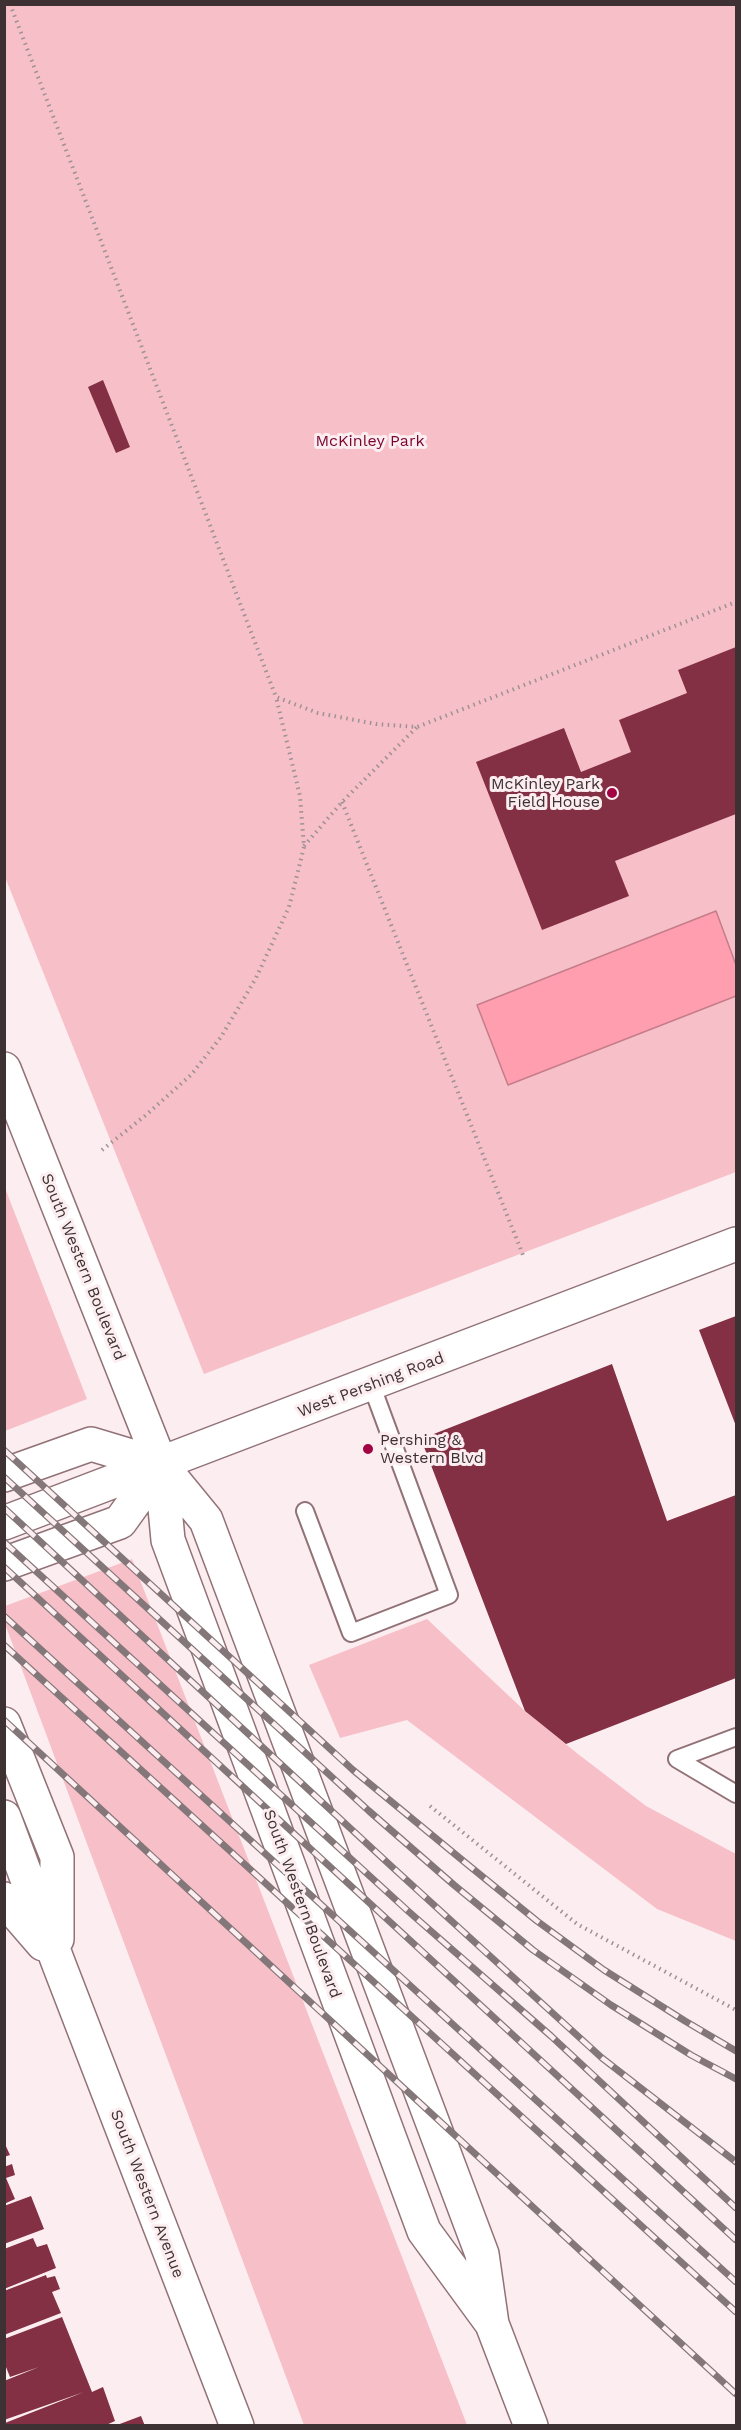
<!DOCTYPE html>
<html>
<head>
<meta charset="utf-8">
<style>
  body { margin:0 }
  #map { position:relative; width:741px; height:2430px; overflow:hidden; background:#fceef0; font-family:"Work Sans",sans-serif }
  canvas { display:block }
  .frame { position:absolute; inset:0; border:6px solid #3e3133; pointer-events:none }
</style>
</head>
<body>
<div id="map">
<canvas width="741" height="2430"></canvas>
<div class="frame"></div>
</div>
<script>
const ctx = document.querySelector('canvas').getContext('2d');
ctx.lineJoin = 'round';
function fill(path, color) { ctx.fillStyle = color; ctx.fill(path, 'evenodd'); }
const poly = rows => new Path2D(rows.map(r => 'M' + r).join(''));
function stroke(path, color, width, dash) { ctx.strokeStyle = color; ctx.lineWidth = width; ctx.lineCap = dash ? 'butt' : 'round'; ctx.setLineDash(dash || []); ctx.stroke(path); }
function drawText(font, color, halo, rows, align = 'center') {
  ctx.font = font + ' "Work Sans",sans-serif'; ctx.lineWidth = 6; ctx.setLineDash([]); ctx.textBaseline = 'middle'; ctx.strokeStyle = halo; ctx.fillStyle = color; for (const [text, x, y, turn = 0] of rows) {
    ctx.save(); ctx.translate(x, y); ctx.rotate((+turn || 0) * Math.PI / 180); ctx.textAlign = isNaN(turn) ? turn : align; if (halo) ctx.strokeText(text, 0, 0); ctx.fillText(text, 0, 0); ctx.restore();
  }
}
fill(poly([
  [5,5,736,5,736,1172,204,1374,5,877],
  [5,1188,87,1399,5,1431,4,1431],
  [132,1559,467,2425,304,2425,5,1624,5,1606],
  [427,1619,525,1711,578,1754,646,1806,736,1854,736,1941,657,1909,407,1720,340,1738,309,1665]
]), '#f7bfc8');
const water = poly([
  [716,911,736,965,736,996,508,1085,477,1005,716,911]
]);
fill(water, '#ff9eaf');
stroke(water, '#c57d8a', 1.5);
fill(poly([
  [103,380,130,447,116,453,88,387],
  [736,647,736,814,615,861,629,896,542,930,476,762,564,728,581,772,631,752,619,720,687,693,678,670],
  [736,1316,736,1426,699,1330],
  [612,1364,667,1521,736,1495,736,1678,566,1744,525,1711,421,1439],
  [4,2142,10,2155,4,2157],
  [12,2164,15,2175,6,2178,15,2199,4,2204,4,2167],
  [31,2196,44,2229,4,2244,4,2206],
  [33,2238,37,2247,47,2244,56,2268,4,2289,4,2249],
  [46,2275,47,2278,55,2276,60,2289,52,2292,61,2313,4,2335,4,2291],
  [62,2317,92,2392,103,2387,115,2421,104,2426,6,2426,5,2423,84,2392,4,2420,4,2381,39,2367,10,2377,4,2362,4,2339],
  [141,2416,145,2426,117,2426,117,2425]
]), '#832f44');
const lane = poly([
  [305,1511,351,1633,449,1595,371,1384],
  [736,1737,677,1759,736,1794]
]);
const secondary = poly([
  [4,1069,161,1465,168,1540,424,2231,492,2324],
  [161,1465,206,1520,482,2254,492,2324,531,2426],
  [4,1475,91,1444,161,1465],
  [4,1523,736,1244],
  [4,1564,120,1522,161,1465],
  [4,1724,57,1857,57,1939],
  [4,1817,58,1962,237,2426],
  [4,1899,43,1944]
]);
stroke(lane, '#917277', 20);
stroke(secondary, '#917277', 36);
stroke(poly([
  [10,4,276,697,318,713,376,724,417,727,736,602],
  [342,802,523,1255],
  [304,846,342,802,417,727],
  [102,1150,146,1115,191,1075,221,1037,256,978,289,907,304,847,300,796,276,697],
  [430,1806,577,1924,736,2010]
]), '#9e9193', 4, [1.5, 4.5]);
stroke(lane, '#fff', 16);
stroke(secondary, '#fff', 33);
const rail = poly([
  [4,1450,353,1770,467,1864,537,1921,604,1970,685,2021,736,2051],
  [4,1477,369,1811,454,1885,533,1950,611,2005,691,2055,736,2079],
  [4,1508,390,1865,602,2058,736,2162],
  [4,1542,408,1911,551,2036,736,2208],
  [4,1567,736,2240],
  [4,1616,736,2282],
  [4,1645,736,2312],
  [4,1720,736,2394]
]);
stroke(rail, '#847779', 7);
stroke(rail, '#fceef0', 4.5, [14]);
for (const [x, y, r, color] of [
  [612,793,6,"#a00242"],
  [368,1449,6,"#a00242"]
]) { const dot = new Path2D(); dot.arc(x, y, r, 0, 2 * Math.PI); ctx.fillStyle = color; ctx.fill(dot); stroke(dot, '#fceef0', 2); }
drawText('16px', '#7a0330', '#fceef0', [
  ["McKinley Park",370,441]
]);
drawText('16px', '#3e3133', '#fceef0', [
  ["McKinley Park",600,784],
  ["Field House",600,802],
  ["Pershing &",380,1440,"left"],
  ["Western Blvd",380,1458,"left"]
], 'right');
drawText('16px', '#3e3133', '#fceef0', [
  ["South Western Boulevard",83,1267,68],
  ["West Pershing Road",371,1385,-21],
  ["South Western Boulevard",302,1904,70],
  ["South Western Avenue",147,2194,69]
]);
</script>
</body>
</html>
